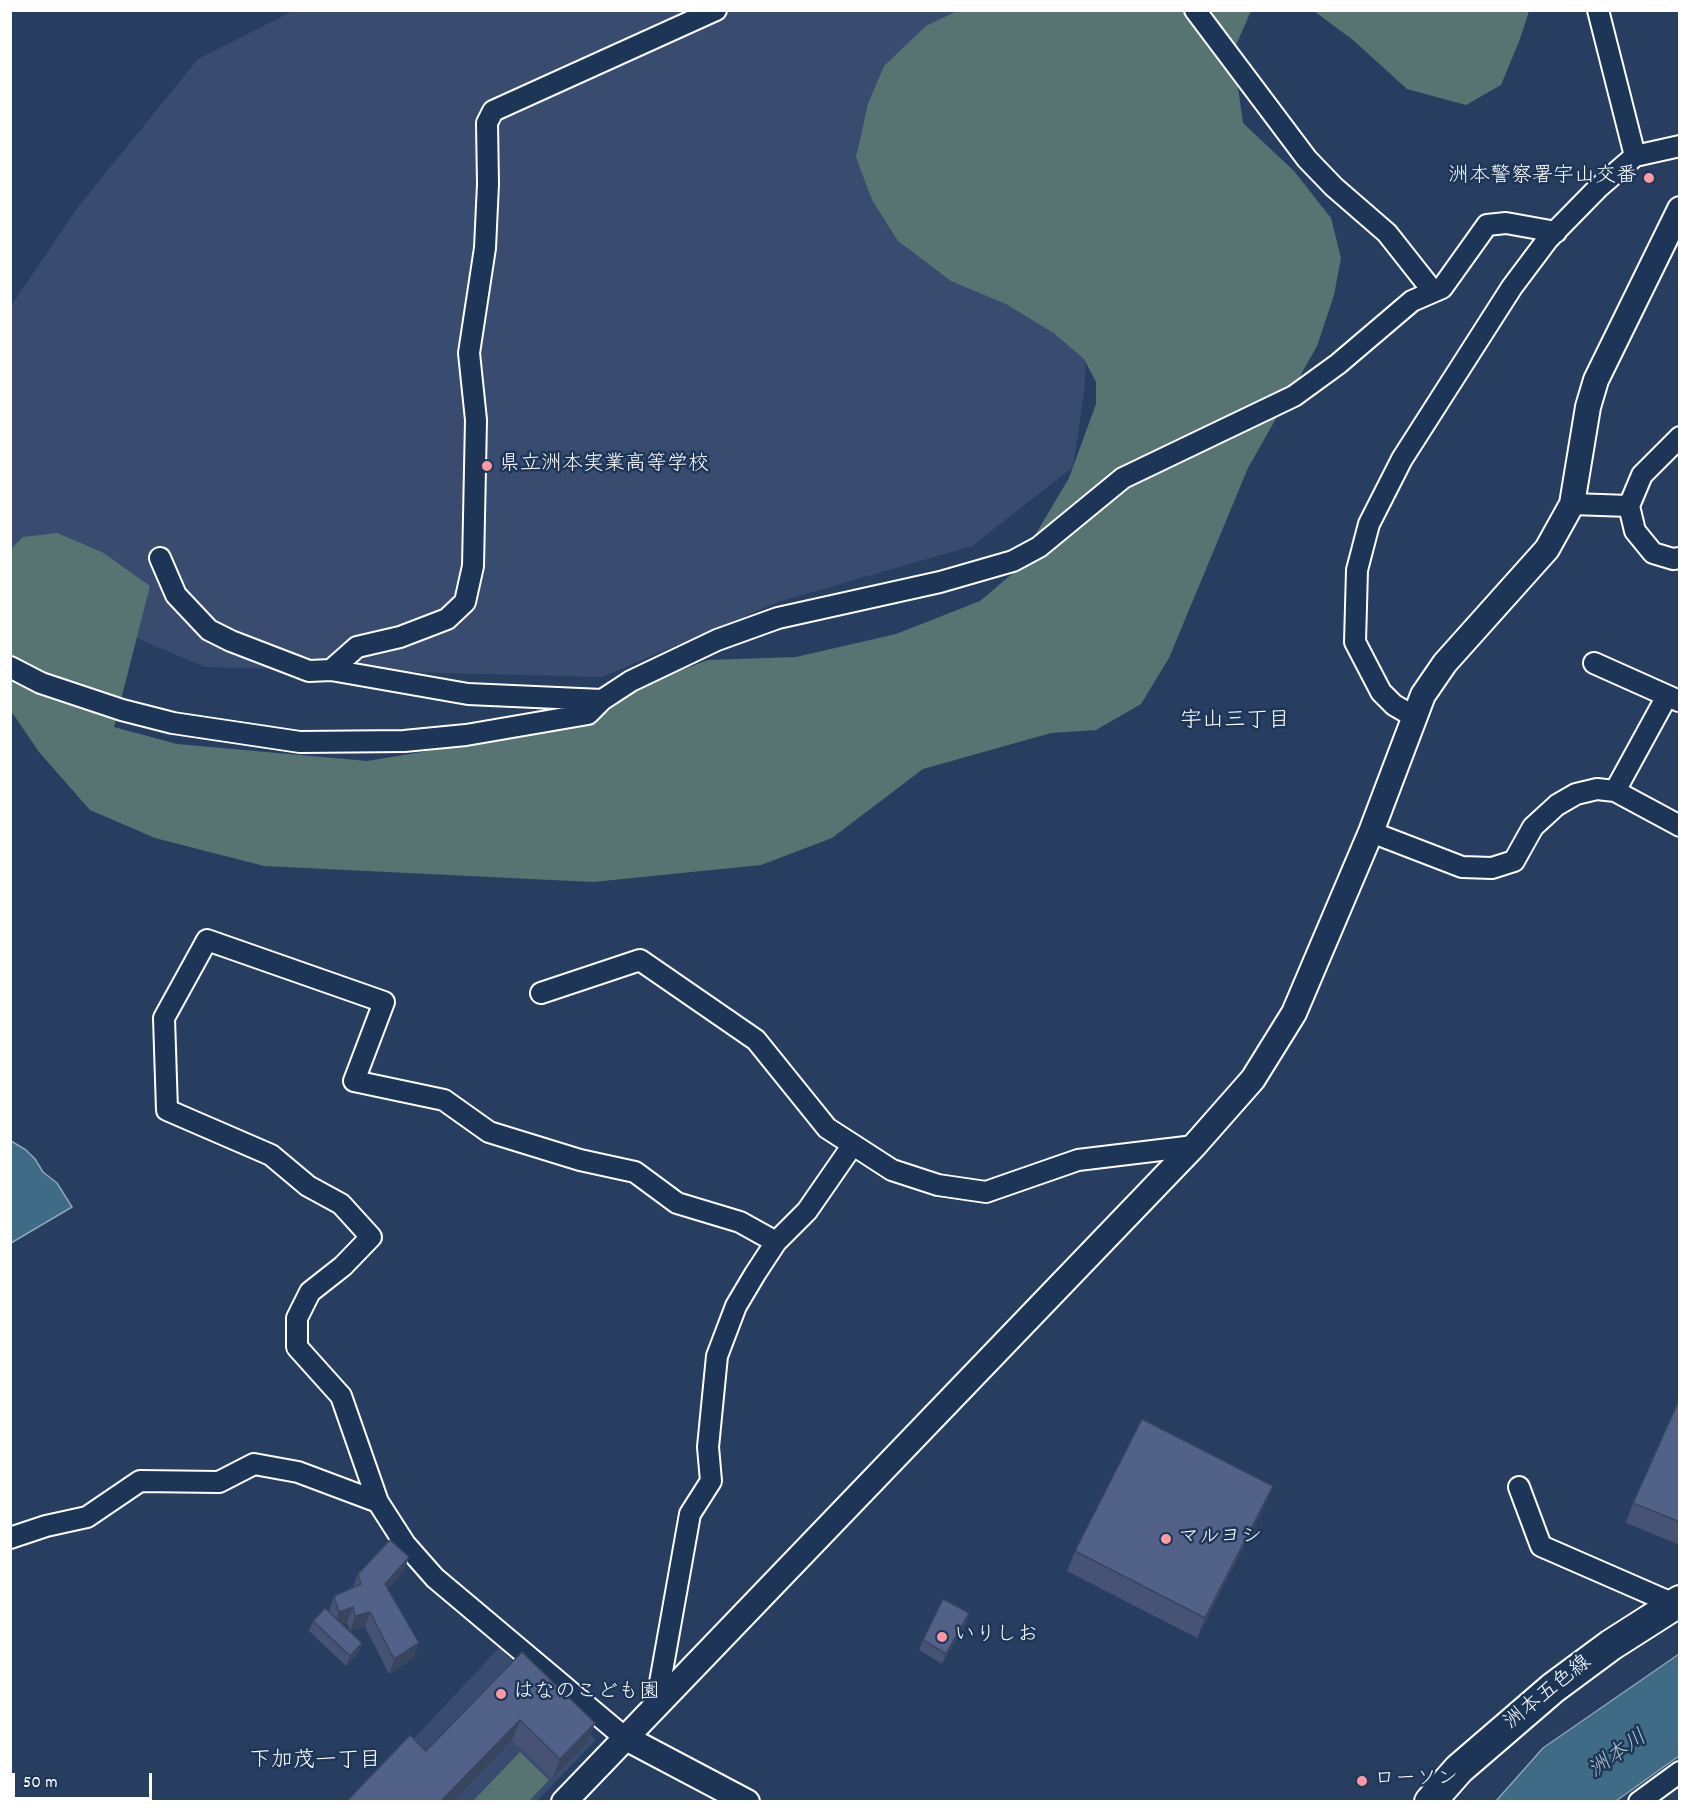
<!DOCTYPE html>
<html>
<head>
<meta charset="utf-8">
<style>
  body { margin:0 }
  #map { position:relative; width:1690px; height:1812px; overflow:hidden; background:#283e61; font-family:Dekko,sans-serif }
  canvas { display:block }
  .frame { position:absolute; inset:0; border:12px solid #fff; pointer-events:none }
  .scale { position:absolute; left:12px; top:1773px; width:140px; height:27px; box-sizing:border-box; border:3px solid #fff; border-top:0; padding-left:8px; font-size:18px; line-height:21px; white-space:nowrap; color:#fff; -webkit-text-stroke:4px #1d3557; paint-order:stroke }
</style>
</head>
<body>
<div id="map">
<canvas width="1690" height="1812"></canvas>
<div class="frame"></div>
<div class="scale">50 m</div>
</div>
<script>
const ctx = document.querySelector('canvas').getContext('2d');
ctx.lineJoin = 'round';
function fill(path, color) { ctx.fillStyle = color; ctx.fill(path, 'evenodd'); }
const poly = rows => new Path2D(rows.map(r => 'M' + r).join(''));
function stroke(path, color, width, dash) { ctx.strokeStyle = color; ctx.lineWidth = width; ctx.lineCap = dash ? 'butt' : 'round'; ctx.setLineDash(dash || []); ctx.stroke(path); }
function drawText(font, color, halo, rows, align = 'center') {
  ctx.font = font + ' Dekko,"Klee One",sans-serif'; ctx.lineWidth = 5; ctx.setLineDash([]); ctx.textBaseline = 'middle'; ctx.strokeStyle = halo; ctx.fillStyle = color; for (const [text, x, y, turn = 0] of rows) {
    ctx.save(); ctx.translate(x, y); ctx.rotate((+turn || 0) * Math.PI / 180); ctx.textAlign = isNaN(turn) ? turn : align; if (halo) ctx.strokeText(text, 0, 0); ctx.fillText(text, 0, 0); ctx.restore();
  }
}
fill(poly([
  [293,11,966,11,1087,284,1085,385,1073,467,972,546,778,602,602,677,205,667,11,585,11,306,78,207,198,59],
  [499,1648,596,1740,537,1801,354,1802]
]), '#394c70');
fill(poly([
  [957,11,1251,11,1233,52,1243,123,1294,171,1331,218,1341,258,1334,295,1317,346,1248,468,1169,658,1141,704,1096,730,1051,733,923,769,832,838,761,865,593,882,264,866,155,838,90,810,39,752,11,711,11,549,23,537,57,533,102,552,150,586,114,727,177,744,367,761,592,724,640,686,708,660,796,657,896,634,980,601,1012,574,1069,478,1096,404,1096,382,1084,359,1055,334,1006,304,951,281,898,241,872,200,856,157,868,104,884,66,926,26],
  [1314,11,1529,11,1520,39,1501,85,1466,105,1407,89,1353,40],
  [520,1752,549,1780,529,1801,473,1801]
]), '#577473');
const water = poly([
  [11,1141,26,1150,35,1159,43,1172,57,1183,72,1207,11,1243,11,1141],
  [1679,1654,1679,1756,1616,1801,1496,1801,1543,1748,1679,1654]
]);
fill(water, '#3f6b86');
stroke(water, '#8ca6b6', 1.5);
const minor = poly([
  [1195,10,1307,159,1334,187,1387,233,1432,290],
  [1598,10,1635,156],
  [1680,437,1642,475,1629,506,1635,531,1653,553,1673,559,1680,558],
  [1572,504,1629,506],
  [160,558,176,595,209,630,231,641,309,671,331,670,468,694,602,700],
  [1594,663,1679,701],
  [10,667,41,683,122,710,173,723,300,742,404,741,466,735,588,714,602,700,631,681,717,640,778,618,940,582,1013,561,1039,547,1123,478,1294,396,1338,364,1412,301,1442,288,1487,225,1506,223,1556,232],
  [331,670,357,647,400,637,447,619,465,602,473,566,476,420,469,353,485,248,488,184,487,123,493,111,716,10],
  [1413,716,1394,705,1381,692,1355,642,1357,570,1369,524,1402,459,1512,287,1548,239,1598,188,1635,156,1680,146],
  [1615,791,1667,696],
  [1371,832,1462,867,1492,868,1514,861,1533,827,1557,805,1576,794,1597,789,1615,791,1680,826],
  [541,993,640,960,756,1040,827,1128,892,1170,938,1185,986,1192,1078,1160,1194,1146],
  [1519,1487,1541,1546,1674,1604],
  [10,1538,46,1526,87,1517,140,1481,219,1482,254,1464,298,1472,378,1502],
  [656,1705,690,1514,711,1481,708,1447,717,1356,736,1306,755,1274,776,1242,807,1211,852,1146],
  [624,1737,435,1578,405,1544,378,1502,341,1396,297,1347,297,1318,310,1292,343,1266,371,1237,341,1204,308,1186,271,1155,167,1110,164,1018,207,940,384,1002,354,1081,444,1100,489,1132,580,1160,635,1172,677,1203,740,1222,776,1242],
  [1639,1802,1680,1772]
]);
const tertiary = poly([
  [624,1737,747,1802],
  [564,1802,1194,1146,1253,1079,1294,1013,1371,832,1423,695,1445,663,1547,549,1572,504,1588,407,1596,380,1680,209]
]);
const primary = poly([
  [1430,1802,1459,1769,1553,1688,1611,1645,1680,1601]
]);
stroke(minor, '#fff', 24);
stroke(tertiary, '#fff', 28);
stroke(primary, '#fff', 34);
stroke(minor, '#1d3557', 20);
stroke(tertiary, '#1d3557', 24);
stroke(primary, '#1d3557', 30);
fill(poly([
  [1680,1398,1680,1545,1626,1523,1633,1503],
  [1265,1506,1197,1638,1067,1571,1075,1551],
  [409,1557,403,1572,388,1589,414,1658,389,1674,365,1627,350,1631,347,1623,342,1624,362,1643,358,1653,346,1666,309,1631,313,1621,329,1612,334,1596,353,1587,358,1574],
  [969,1613,966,1624,942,1664,919,1650,923,1640],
  [522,1652,595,1723,587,1743,552,1779,512,1740,453,1802,347,1802,426,1751]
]), '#475375');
fill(poly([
  [1273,1486,1265,1506,1197,1638,1205,1618],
  [409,1557,403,1572,380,1599,385,1584],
  [353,1607,347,1623,334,1627,339,1612],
  [370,1612,365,1627,350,1631,355,1616],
  [969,1613,966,1624,942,1664,946,1654],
  [362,1643,358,1653,346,1666,350,1656],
  [419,1643,414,1658,389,1674,394,1659],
  [520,1720,512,1740,453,1802,440,1802],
  [595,1723,587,1743,552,1779,560,1759]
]), '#39445f');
const building = poly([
  [1680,1398,1680,1522,1633,1503,1680,1398],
  [1142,1419,1273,1486,1205,1618,1075,1551,1142,1419],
  [390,1540,409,1557,385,1584,419,1643,394,1659,370,1612,355,1616,353,1607,339,1612,334,1596,361,1584,358,1574,390,1540],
  [943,1599,969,1613,946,1654,923,1640,943,1599],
  [325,1608,362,1643,350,1656,313,1621,325,1608],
  [522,1652,595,1723,560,1759,520,1720,440,1802,348,1802,347,1801,410,1735,426,1751,522,1652]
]);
fill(building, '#526188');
stroke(building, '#39445f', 1.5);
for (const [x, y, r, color] of [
  [1649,178,6,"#ff9aa2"],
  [487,466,6,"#ff9aa2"],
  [1166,1539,6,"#ff9aa2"],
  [942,1637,6,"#ff9aa2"],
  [501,1694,6,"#ff9aa2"],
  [1362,1781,6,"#ff9aa2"]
]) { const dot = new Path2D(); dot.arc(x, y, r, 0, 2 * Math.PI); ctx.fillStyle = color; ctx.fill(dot); stroke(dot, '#1d3557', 2); }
drawText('21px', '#fff', '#1d3557', [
  ["洲本警察署宇山交番",1637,178,"right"],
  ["県立洲本実業高等学校",499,466],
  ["マルヨシ",1178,1539],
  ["いりしお",954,1637],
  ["はなのこども園",513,1694],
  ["ローソン",1374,1781]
], 'left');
drawText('21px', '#fff', '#1d3557', [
  ["洲本五色線",1549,1694,-39]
]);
drawText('22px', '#fff', '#1d3557', [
  ["宇山三丁目",1235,723],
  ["下加茂一丁目",315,1763]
]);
drawText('italic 22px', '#b2c4cf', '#1d3557', [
  ["洲本川",1619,1756,-36]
]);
</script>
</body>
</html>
